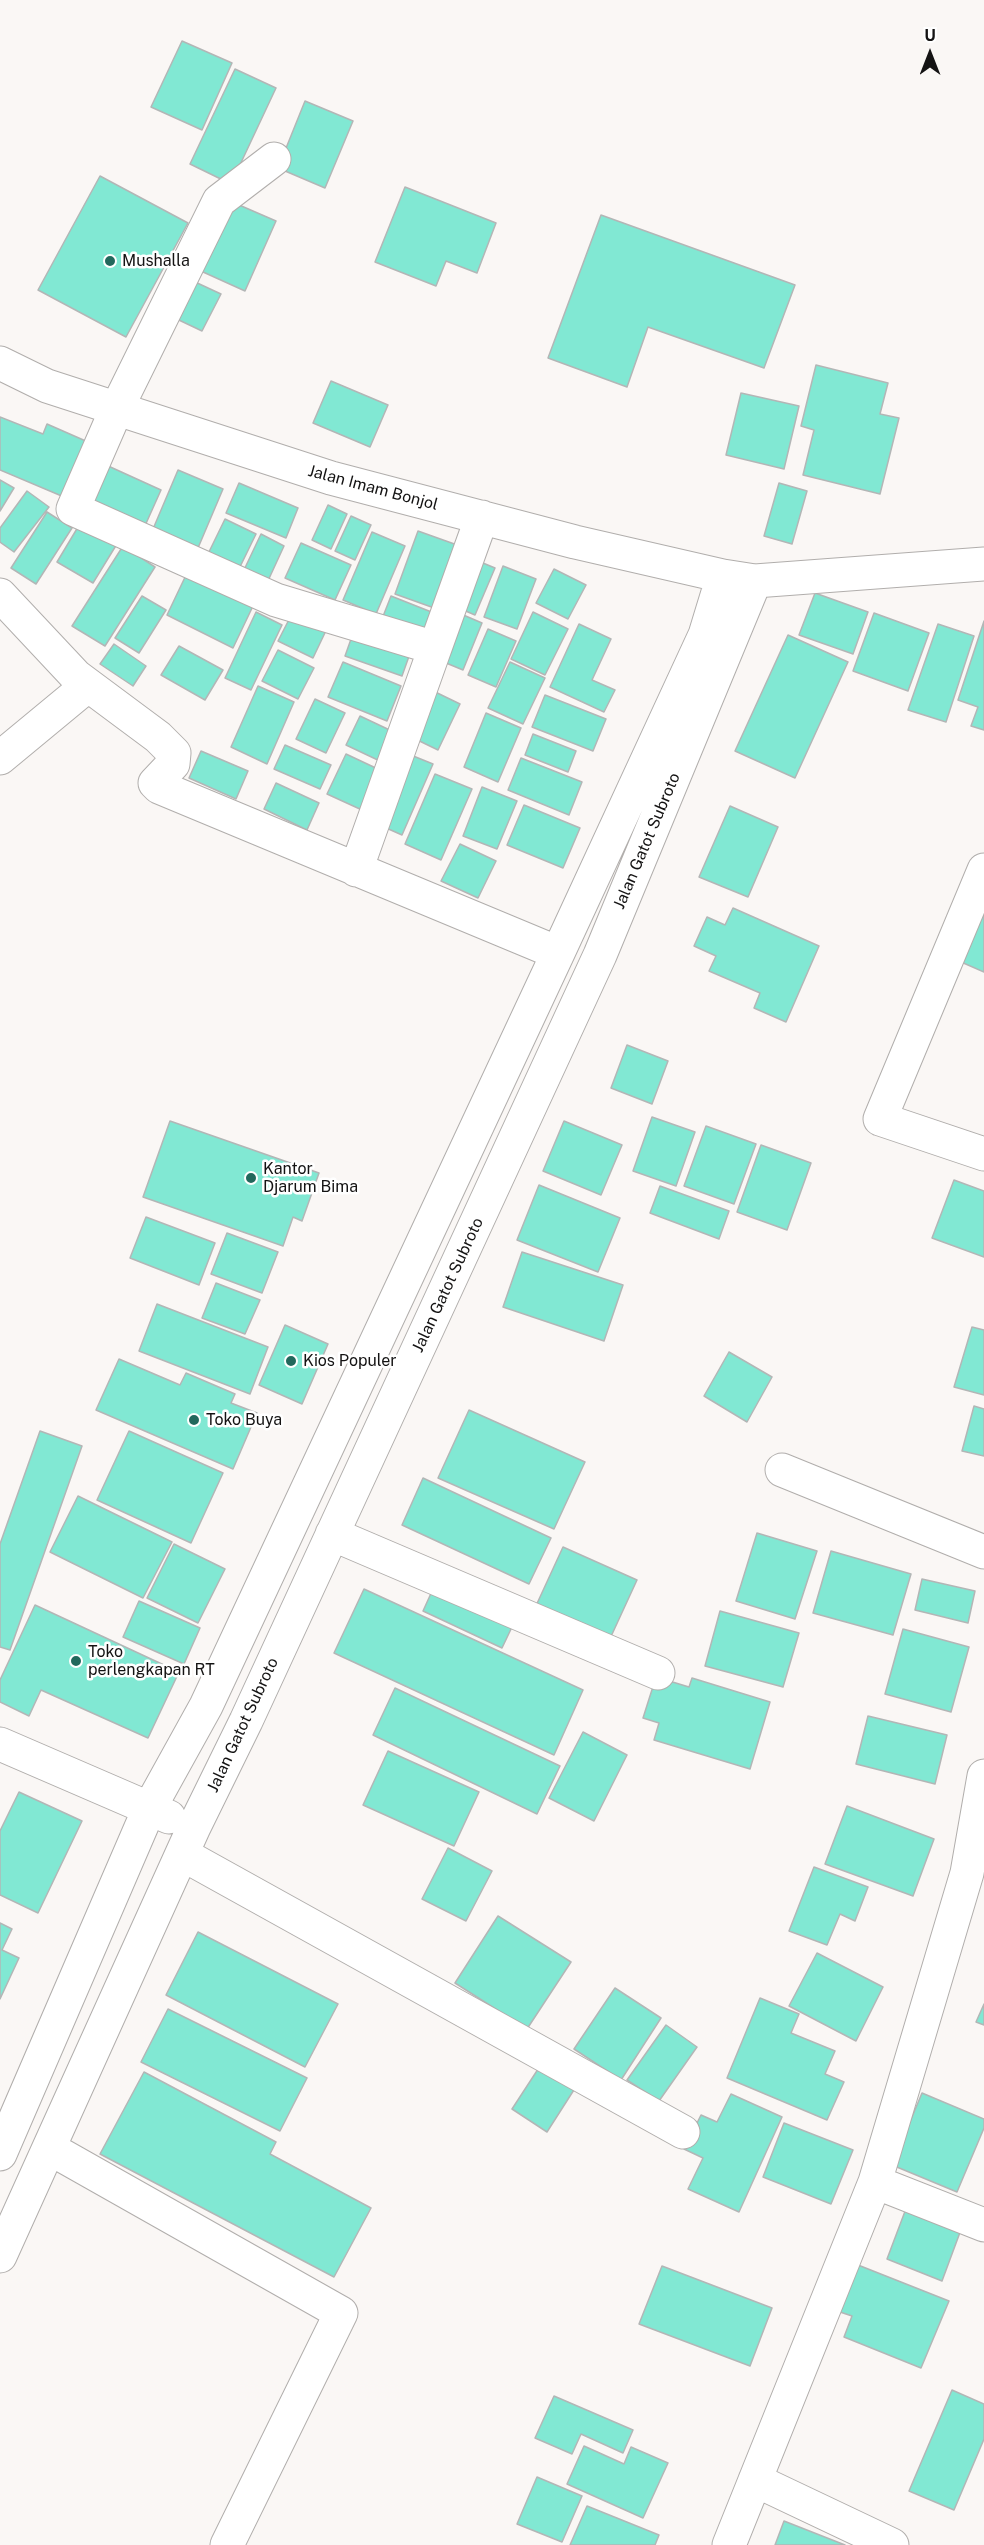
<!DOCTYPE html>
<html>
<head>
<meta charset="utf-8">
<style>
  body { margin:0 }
  #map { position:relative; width:984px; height:2545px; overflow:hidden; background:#faf7f5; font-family:"Public Sans",sans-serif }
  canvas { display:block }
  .north { position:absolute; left:900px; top:24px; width:60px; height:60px; -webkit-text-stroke:4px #fff; paint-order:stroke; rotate:0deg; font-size:16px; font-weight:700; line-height:24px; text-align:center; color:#141313 }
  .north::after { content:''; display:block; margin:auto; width:21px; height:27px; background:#141313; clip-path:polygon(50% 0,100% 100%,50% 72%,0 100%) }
</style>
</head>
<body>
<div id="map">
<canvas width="984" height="2545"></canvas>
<div class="north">U</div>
</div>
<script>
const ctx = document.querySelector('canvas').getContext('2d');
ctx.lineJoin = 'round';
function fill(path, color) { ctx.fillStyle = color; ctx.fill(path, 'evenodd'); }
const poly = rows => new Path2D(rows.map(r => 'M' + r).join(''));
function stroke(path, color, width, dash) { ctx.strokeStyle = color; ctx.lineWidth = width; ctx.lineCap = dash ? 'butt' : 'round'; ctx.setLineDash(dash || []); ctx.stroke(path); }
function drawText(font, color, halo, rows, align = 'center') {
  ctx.font = font + ' "Public Sans",sans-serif'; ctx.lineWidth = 5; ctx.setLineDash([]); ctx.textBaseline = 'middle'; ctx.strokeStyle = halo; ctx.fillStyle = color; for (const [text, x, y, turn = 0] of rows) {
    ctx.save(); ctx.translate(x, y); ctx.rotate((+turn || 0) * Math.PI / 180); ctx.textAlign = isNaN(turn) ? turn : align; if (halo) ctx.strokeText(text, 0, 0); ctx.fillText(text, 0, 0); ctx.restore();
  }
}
const building = poly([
  [182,41,232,63,202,130,151,107,182,41],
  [235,69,276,88,231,184,190,164,235,69],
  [305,101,353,121,325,188,278,168,305,101],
  [100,176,188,223,126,337,38,290,100,176],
  [405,187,496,223,477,273,446,261,436,286,375,262,405,187],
  [223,198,276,221,245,291,192,267,223,198],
  [601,215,795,285,764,368,648,327,627,387,548,358,601,215],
  [180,275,221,294,202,331,162,312,180,275],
  [816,365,888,383,880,414,899,418,880,494,803,475,814,430,801,426,816,365],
  [331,381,388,405,370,447,313,423,331,381],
  [741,393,799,406,784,469,726,455,741,393],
  [0,417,43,434,47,424,88,442,64,497,0,470,0,417],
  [106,465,161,490,144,528,88,503,106,465],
  [178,470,223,489,198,548,153,529,178,470],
  [0,480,14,488,0,511,0,480],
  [239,483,298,508,286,538,226,513,239,483],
  [779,483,807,491,792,544,764,536,779,483],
  [27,491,49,507,14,552,0,542,0,528,27,491],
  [328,505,347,514,331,549,312,540,328,505],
  [47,512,72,528,36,584,11,568,47,512],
  [351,516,371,525,355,560,335,551,351,516],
  [84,517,120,539,93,583,57,562,84,517],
  [225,519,256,534,237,573,206,558,225,519],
  [418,531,460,546,437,609,395,594,418,531],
  [372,532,405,546,376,614,343,600,372,532],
  [261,534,284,546,267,583,243,572,261,534],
  [301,543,351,565,335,600,285,578,301,543],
  [123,546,155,567,105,646,72,626,123,546],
  [466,556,495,568,475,615,447,603,466,556],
  [503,566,536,579,517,629,484,617,503,566],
  [554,569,586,585,568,619,536,603,554,569],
  [187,573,253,606,233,648,167,615,187,573],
  [815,593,868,612,853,654,799,635,815,593],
  [142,596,166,610,139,653,115,638,142,596],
  [391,596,439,615,428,643,380,624,391,596],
  [298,602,332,618,313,658,278,641,298,602],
  [454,611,482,623,463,670,434,658,454,611],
  [256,612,282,625,251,690,225,678,256,612],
  [533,612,568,629,545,675,511,659,533,612],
  [874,613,929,633,908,691,853,671,874,613],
  [984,621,984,730,971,726,978,707,958,700,984,621],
  [579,624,611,639,592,680,615,690,604,712,550,687,579,624],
  [938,624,974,636,946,722,908,710,938,624],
  [356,625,413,645,402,676,345,656,356,625],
  [488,629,516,641,496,687,468,675,488,629],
  [788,635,848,662,795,778,735,751,788,635],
  [114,644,146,666,133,686,100,664,114,644],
  [179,646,223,670,205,700,161,675,179,646],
  [278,650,314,668,298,699,262,681,278,650],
  [343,662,401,686,387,721,328,697,343,662],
  [510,662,545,678,523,724,488,708,510,662],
  [258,686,294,702,267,764,231,747,258,686],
  [425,687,460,704,438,750,403,733,425,687],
  [545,695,606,719,593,751,532,727,545,695],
  [315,699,345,713,326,753,296,739,315,699],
  [486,713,521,728,498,782,464,767,486,713],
  [360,716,396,733,382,762,346,745,360,716],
  [533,734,576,751,568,772,525,755,533,734],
  [285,745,331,765,320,789,274,769,285,745],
  [396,749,433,764,402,835,366,819,396,749],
  [201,751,248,771,236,799,189,778,201,751],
  [346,754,380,770,362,810,327,794,346,754],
  [521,758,582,782,569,815,508,790,521,758],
  [435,774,472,789,441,860,405,844,435,774],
  [276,783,319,803,307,830,264,809,276,783],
  [482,787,517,801,497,849,463,836,482,787],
  [524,805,580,828,563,868,507,845,524,805],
  [730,806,778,827,748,897,699,877,730,806],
  [460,844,496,861,478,898,441,881,460,844],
  [984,886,984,972,952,958,984,886],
  [733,908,819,946,786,1022,754,1008,760,993,709,971,716,956,694,946,707,917,725,925,733,908],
  [627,1045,668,1061,652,1104,611,1088,627,1045],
  [652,1117,695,1132,676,1186,633,1171,652,1117],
  [170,1121,319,1173,302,1221,293,1217,283,1246,143,1197,170,1121],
  [564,1121,622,1145,601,1195,543,1171,564,1121],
  [706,1126,756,1144,734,1204,684,1186,706,1126],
  [761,1145,811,1163,787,1230,737,1212,761,1145],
  [954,1180,984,1191,984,1257,932,1238,954,1180],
  [539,1185,620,1218,598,1272,517,1240,539,1185],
  [660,1186,729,1211,719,1239,650,1213,660,1186],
  [146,1217,215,1243,199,1285,130,1258,146,1217],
  [227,1233,278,1252,262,1293,211,1274,227,1233],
  [522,1252,623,1285,604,1341,503,1307,522,1252],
  [216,1283,260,1300,245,1334,202,1318,216,1283],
  [157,1304,268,1347,250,1394,139,1351,157,1304],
  [285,1325,328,1344,302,1404,259,1385,285,1325],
  [972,1327,984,1330,984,1395,954,1387,972,1327],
  [729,1352,772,1377,747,1422,704,1396,729,1352],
  [119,1359,180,1385,186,1373,235,1394,231,1403,257,1413,233,1469,96,1410,119,1359],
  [974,1406,984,1409,984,1456,962,1451,974,1406],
  [469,1410,585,1462,554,1529,438,1478,469,1410],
  [40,1431,82,1446,10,1650,0,1647,0,1544,40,1431],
  [129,1431,223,1473,191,1543,97,1500,129,1431],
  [423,1478,551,1538,529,1584,402,1525,423,1478],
  [78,1496,172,1542,143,1598,50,1552,78,1496],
  [757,1533,817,1551,795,1619,736,1601,757,1533],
  [174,1544,225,1569,198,1623,147,1598,174,1544],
  [563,1547,637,1580,608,1643,534,1610,563,1547],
  [831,1551,911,1574,893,1635,813,1613,831,1551],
  [442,1569,522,1606,502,1648,423,1611,442,1569],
  [922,1579,975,1591,968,1623,915,1610,922,1579],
  [364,1589,583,1690,554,1755,334,1653,364,1589],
  [139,1601,200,1628,184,1664,123,1637,139,1601],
  [35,1605,179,1672,148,1738,41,1690,29,1716,0,1702,0,1680,35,1605],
  [720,1611,799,1633,783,1687,705,1666,720,1611],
  [903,1629,969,1647,951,1712,885,1694,903,1629],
  [656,1677,689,1687,692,1678,770,1702,750,1769,654,1740,659,1723,643,1718,656,1677],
  [395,1688,560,1766,537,1814,373,1735,395,1688],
  [868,1716,947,1735,935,1784,856,1764,868,1716],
  [583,1732,627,1755,594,1821,549,1798,583,1732],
  [388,1751,479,1792,454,1846,363,1805,388,1751],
  [19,1792,82,1821,38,1913,0,1895,0,1831,19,1792],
  [847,1806,934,1839,913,1896,825,1864,847,1806],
  [448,1848,492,1871,466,1921,422,1899,448,1848],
  [814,1867,868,1887,855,1921,840,1914,827,1945,789,1931,814,1867],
  [498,1916,571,1962,527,2029,455,1983,498,1916],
  [0,1923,12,1929,2,1950,19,1958,0,1999,0,1923],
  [198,1932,338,2004,305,2067,166,1995,198,1932],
  [817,1953,883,1987,856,2041,789,2006,817,1953],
  [615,1988,661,2018,621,2080,574,2049,615,1988],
  [760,1998,799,2014,791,2033,835,2051,825,2074,844,2082,827,2120,727,2078,760,1998],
  [984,2004,984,2025,976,2022,984,2004],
  [168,2009,307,2078,280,2131,141,2062,168,2009],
  [666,2025,697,2047,659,2101,627,2080,666,2025],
  [544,2060,579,2082,547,2132,512,2109,544,2060],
  [144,2072,276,2142,270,2154,371,2208,334,2277,100,2154,144,2072],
  [922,2093,984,2119,984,2128,957,2192,892,2165,922,2093],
  [731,2094,782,2117,739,2212,688,2189,703,2158,684,2149,701,2115,717,2122,731,2094],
  [784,2123,853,2150,831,2204,763,2177,784,2123],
  [907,2206,962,2227,942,2281,887,2259,907,2206],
  [858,2265,949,2301,921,2368,844,2337,852,2316,840,2312,858,2265],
  [662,2266,772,2308,750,2366,639,2324,662,2266],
  [952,2390,984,2404,984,2439,954,2510,909,2491,952,2390],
  [554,2396,633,2430,623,2453,581,2434,572,2454,535,2438,554,2396],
  [584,2446,624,2464,631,2447,668,2463,643,2518,567,2484,584,2446],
  [537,2477,582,2496,562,2542,517,2524,537,2477],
  [587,2506,659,2535,655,2545,570,2545,587,2506],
  [784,2521,845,2545,775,2545,784,2521]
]);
fill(building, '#81e8d3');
stroke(building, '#b3b6b6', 1.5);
const minor = poly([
  [274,159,219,201,117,408,73,509,276,600,435,648,482,517],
  [0,363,47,386,331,478,575,542,723,576,755,581,984,564],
  [0,595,76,676,158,737,174,753,173,764,155,783,159,787,558,953],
  [0,758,87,686],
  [356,870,435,648],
  [984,870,880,1119,984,1154],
  [782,1470,984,1552],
  [332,1534,658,1673],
  [0,1744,169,1817],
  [182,1854,683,2132],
  [49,2148,341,2313,227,2545],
  [0,2154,149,1809,206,1706,558,953,705,635,723,576],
  [875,2182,984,2225],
  [0,2256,194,1827,246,1721,600,955,755,581],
  [755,2480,892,2545],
  [729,2545,875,2182,967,1873,984,1776]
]);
stroke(minor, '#b1aeac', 35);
stroke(minor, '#fff', 33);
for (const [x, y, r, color] of [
  [110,261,6,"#22685c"],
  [251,1178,6,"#22685c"],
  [291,1361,6,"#22685c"],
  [194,1420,6,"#22685c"],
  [76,1661,6,"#22685c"]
]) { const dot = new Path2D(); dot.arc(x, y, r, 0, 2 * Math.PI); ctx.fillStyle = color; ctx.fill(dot); stroke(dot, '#fff', 2); }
drawText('16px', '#141313', '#fff', [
  ["Mushalla",122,261],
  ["Kantor",263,1169],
  ["Djarum Bima",263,1187],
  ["Kios Populer",303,1361],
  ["Toko Buya",206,1420],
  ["Toko",88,1652],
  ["perlengkapan RT",88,1670]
], 'left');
drawText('16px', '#141313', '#fff', [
  ["Jalan Imam Bonjol",373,488,15],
  ["Jalan Gatot Subroto",647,841,-67],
  ["Jalan Gatot Subroto",448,1285,-65],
  ["Jalan Gatot Subroto",243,1725,-65]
]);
</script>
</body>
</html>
